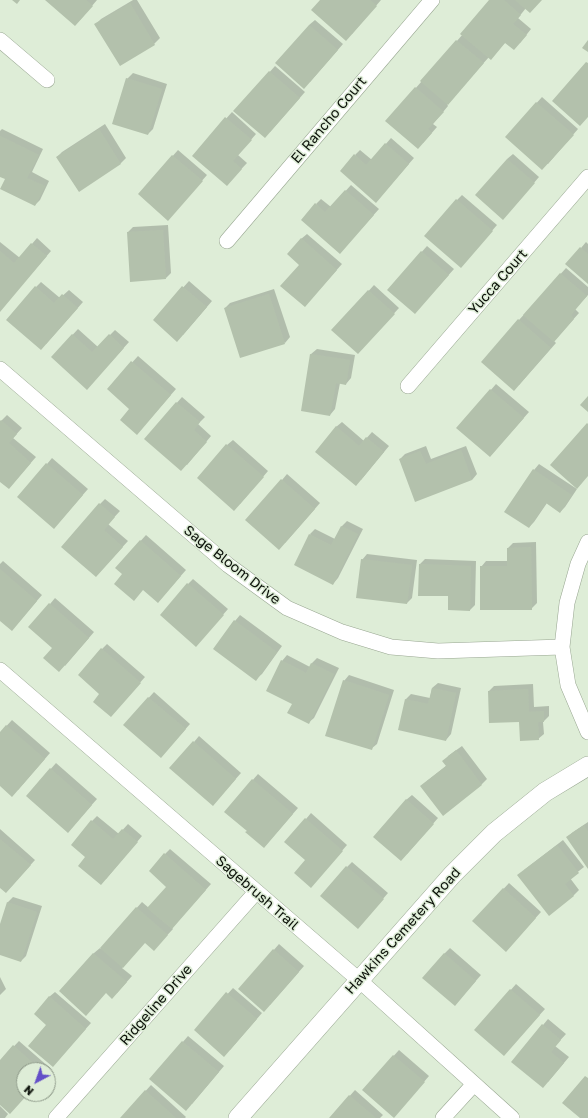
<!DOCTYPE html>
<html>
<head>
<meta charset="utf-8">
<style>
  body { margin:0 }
  #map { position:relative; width:588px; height:1118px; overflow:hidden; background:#deedd7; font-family:"Golos Text",sans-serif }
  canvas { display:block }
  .north { position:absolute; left:16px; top:1062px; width:40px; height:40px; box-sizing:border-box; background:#deedd7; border:1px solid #8a9585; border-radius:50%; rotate:221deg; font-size:11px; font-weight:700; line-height:16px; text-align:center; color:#0c110a }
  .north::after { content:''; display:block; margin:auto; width:14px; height:18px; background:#634fc8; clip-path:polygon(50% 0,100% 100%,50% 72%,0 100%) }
</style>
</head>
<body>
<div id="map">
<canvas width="588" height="1118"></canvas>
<div class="north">N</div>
</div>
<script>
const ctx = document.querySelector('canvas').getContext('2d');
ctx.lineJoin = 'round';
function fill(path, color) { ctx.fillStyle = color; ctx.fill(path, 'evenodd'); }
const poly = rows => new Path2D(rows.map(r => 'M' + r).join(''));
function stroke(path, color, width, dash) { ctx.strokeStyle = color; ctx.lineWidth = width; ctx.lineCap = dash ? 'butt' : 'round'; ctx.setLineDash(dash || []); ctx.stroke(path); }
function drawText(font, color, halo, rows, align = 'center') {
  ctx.font = font + ' "Golos Text",sans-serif'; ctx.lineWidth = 3; ctx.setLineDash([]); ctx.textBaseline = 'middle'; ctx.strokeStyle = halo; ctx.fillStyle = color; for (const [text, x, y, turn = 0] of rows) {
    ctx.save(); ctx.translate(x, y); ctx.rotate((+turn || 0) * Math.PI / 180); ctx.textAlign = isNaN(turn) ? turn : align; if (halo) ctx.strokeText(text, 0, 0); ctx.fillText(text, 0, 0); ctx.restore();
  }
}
fill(poly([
  [47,0,97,0,80,20],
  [133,0,137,0,160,38,154,44,120,64,96,24,101,19],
  [322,0,381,0,352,34],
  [490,0,541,0,526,8,518,18,531,29,520,43,506,42,489,57,447,104,448,106,433,124,437,127,423,143,387,121,463,34],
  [315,20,343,44,310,82,309,25],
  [275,66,305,92,270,132,235,111],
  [133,73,167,84,153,129,148,134,127,79],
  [542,97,578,129,548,164,506,137],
  [232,112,256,134,238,155,247,163,232,179,193,156],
  [105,124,126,158,121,163,79,191,57,157,62,152],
  [2,129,43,149,32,172,49,181,40,200,35,205,6,179,0,175,0,131],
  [391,138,414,158,381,196,355,155,360,150,372,160],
  [178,150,207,175,173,214,139,194],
  [513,154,539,177,508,213,507,159],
  [351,185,379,209,345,247,316,204,321,199,331,207],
  [462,195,497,225,466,261,457,200],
  [168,225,171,273,166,278,128,232,133,227],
  [307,234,342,264,310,300,300,265,301,239],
  [37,238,51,251,0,310,0,242,20,258],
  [586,242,588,244,588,282,581,248],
  [427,246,454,269,420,307,388,290],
  [566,268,588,287,588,295,575,309,579,313,554,341,556,343,519,385,519,320],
  [189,281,212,301,183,335,154,320],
  [41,282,60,298,69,290,83,302,46,344,36,287],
  [374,285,399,308,363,347,333,330],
  [274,289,290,337,285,343,225,308,230,303],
  [78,329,98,347,115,330,129,342,92,383,52,357],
  [317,349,355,355,351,378,346,384,340,383,335,409,330,415,302,410,311,354],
  [138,356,176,389,142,428,131,409,108,389],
  [496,384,529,412,490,456,458,428],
  [182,397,205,417,198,424,211,436,187,465,145,439],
  [7,415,22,428,13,438,36,457,14,482,0,480,0,422],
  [342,422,364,441,372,432,389,446,361,480,336,427],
  [233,440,268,471,240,504,227,445],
  [426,446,431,459,466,446,477,474,472,480,400,459,405,454],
  [52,458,88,489,59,522,47,464],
  [539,464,577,489,565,507,560,512,547,503,534,522,529,527,506,512,534,470],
  [287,474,320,503,285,543,282,480],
  [105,499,120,511,108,524,128,541,96,576,100,504],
  [347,521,363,529,338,578,333,584,310,534,315,529,335,539,342,526],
  [146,535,186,570,163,596,124,574,116,568],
  [536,542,537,603,531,609,481,567,486,561,508,561,508,548,513,543],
  [367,554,417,560,412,598,407,603,362,560],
  [425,559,476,561,475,605,470,610,449,596,420,564],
  [3,561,42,595,17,624,0,619,0,564],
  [193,579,228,609,201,640,188,584],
  [55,598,94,632,65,666,53,648,50,604],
  [240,615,282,646,262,674,256,679,215,649,235,621],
  [107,644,145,677,116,710,101,694,102,649],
  [287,655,310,667,312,663,317,658,339,668,314,718,308,723,293,703,267,690,282,661],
  [349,675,394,690,377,744,371,749,344,681],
  [438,683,461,688,451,734,446,740,399,729,406,699,411,694,430,698,432,688],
  [533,684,534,707,549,706,549,716,543,722,544,734,538,739,489,691,494,686],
  [154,692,190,724,166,751,124,725],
  [12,720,50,753,18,790,0,785,0,733],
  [199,736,241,773,218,799,194,742],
  [462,746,487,779,482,784,443,814,427,781,446,766,448,756],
  [56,763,97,799,73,826,27,796],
  [258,774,298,808,264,847,248,831,225,812],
  [412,795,438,818,407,854,406,800],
  [311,813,347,845,316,881,307,860,306,819],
  [97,816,119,834,128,824,142,836,106,879,87,857,92,821],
  [588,822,588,868,567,837,573,832],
  [0,829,35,860,6,892,0,887],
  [563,840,584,867,570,878,579,890,574,895,549,914,524,870],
  [170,849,211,884,172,928,173,929,159,944,145,942,122,968,132,976,117,993,60,991,94,953,100,948,100,949,142,902,149,908,168,886,165,854],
  [352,862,388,893,363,922,347,867],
  [509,883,541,912,511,945,474,921],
  [13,897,42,906,26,956,21,961,0,954,0,928,8,902],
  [279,944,304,966,270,1005,240,989],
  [450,948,481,975,460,999,444,954],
  [0,977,6,989,0,995],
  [516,984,545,1009,509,1049,476,1030],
  [233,988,262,1013,230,1050,195,1030],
  [55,992,91,1023,58,1060,48,1025,49,997],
  [548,1019,566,1034,555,1046,569,1057,548,1082,543,1025],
  [188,1036,224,1066,192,1104,151,1079],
  [19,1041,50,1068,48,1070,24,1070,24,1094,27,1094,0,1104,0,1061],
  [399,1050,429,1076,399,1111,363,1090],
  [151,1085,186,1117,185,1118,121,1118],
  [355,1090,383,1115,380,1118,330,1118],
  [0,1106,8,1114,5,1118,0,1118]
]), '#0003');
fill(poly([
  [12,0,20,0,17,4],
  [45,0,86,0,93,6,75,26],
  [320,0,370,0,377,6,346,41,311,10],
  [489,0,504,0,521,15,513,24,527,35,514,50,505,43,491,60,460,34],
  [515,0,542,0,530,13],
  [130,3,155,45,120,66,94,24],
  [309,25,338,50,304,89,275,63],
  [456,40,484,63,448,105,420,81],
  [588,40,588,52,582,48],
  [586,62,588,63,588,117,580,126,552,101],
  [269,71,300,98,265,138,233,111],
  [126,78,162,89,148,135,112,124],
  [415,87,444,112,428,129,432,133,418,149,385,121],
  [536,102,574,135,542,170,505,137],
  [225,117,252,140,233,161,242,169,227,186,192,156],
  [99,129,121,164,79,192,56,157],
  [0,136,39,155,27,178,45,186,35,206,0,189,5,179,0,177],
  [385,143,409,164,376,203,340,171,354,154,366,165],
  [172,155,203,181,168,221,138,194],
  [507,159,535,183,503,220,475,195],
  [345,190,374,215,340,254,301,220,315,203,325,212],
  [456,199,493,231,461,268,424,236],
  [163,230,166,279,130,282,127,232],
  [301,238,337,270,305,307,280,286,299,265,287,254],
  [31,243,47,256,0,312,0,251,14,263],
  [580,247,588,254,588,284,565,264],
  [421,251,449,275,415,314,387,290],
  [560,273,587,296,571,315,574,319,554,342,523,315],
  [35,286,54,303,62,294,78,308,41,350,6,320],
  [182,286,207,307,177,342,153,320],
  [368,290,395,314,358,354,331,330],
  [269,294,285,344,240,358,224,308],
  [518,319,551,348,514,391,481,362],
  [72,334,92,352,109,334,124,348,87,390,51,357],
  [310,354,350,360,346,385,336,383,330,416,301,411],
  [131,361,171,395,137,435,120,420,129,409,107,389],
  [490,389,524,418,490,457,456,428],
  [588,396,588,412,580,405],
  [176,402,200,422,194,430,207,442,181,471,144,439],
  [1,420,17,434,9,443,31,463,9,489,0,482,0,421],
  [587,423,588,424,588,476,577,489,550,465],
  [336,426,359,446,366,437,384,452,356,486,315,452],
  [226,444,264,477,234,511,197,478],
  [461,450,472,480,415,502,399,459,420,451,426,464],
  [46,463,83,495,54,529,17,497],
  [533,469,572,495,560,513,546,503,529,528,504,512],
  [281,479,315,509,279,550,245,520],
  [99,503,115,517,104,530,123,547,96,577,61,547],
  [341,526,358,534,333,585,294,565,309,534,331,545],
  [140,540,181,576,158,603,143,590,134,601,114,584,122,574,115,568],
  [531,547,532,610,480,610,480,566,507,566,507,548],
  [361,559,412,565,407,604,356,598],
  [419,564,471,566,470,611,448,610,448,596,418,596],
  [0,569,37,601,12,631,0,621],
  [187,583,224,615,196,647,160,615],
  [49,603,89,638,59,672,43,658,52,648,28,627],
  [234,620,277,652,256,681,213,649],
  [101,648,141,683,111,717,93,702,99,694,78,675],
  [281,660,306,673,311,663,334,674,309,724,287,713,292,704,266,691],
  [343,680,389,695,372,750,325,736],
  [432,688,456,693,446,741,398,730,405,699,428,704],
  [528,689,529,712,544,711,544,722,538,722,539,740,520,741,519,722,489,723,488,691],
  [148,697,186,729,161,758,123,725],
  [6,725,45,759,12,797,0,786,0,732],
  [193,741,236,779,213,806,169,768],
  [456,750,482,785,443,816,420,786,446,766,442,761],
  [50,768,92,805,68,833,26,796],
  [252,779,293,814,264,848,245,832,247,831,224,812],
  [406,799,434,824,401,861,373,837],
  [305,818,343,851,311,888,294,873,305,860,284,842],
  [91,820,113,839,122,829,138,842,101,885,78,866,85,857,71,845],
  [584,825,588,831,588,869,566,837],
  [0,839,31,865,6,893,0,888],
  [557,845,579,873,565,884,574,896,549,916,517,875],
  [164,853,206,890,172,929,147,908,166,887,149,871],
  [346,866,384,899,358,929,320,896],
  [503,888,536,918,506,952,472,921],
  [7,902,37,912,21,962,0,955,0,924],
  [136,907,168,935,154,951,145,943,123,968,100,948],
  [273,949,299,972,264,1012,238,989],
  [93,953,127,982,112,999,106,993,86,1016,59,991],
  [444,953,476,981,455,1006,422,978],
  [510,989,540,1015,504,1056,474,1030],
  [226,992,257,1019,224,1057,194,1030],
  [49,996,86,1029,53,1067,28,1046,46,1025,34,1014],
  [542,1024,561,1040,551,1052,564,1063,543,1088,511,1062],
  [182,1041,219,1072,186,1111,149,1079],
  [13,1045,41,1070,24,1070,24,1094,28,1094,10,1114,0,1105,0,1060],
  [393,1055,425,1082,394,1118,362,1090],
  [585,1076,588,1078,588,1118,580,1118,562,1103],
  [145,1090,176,1118,120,1118],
  [349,1095,376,1118,329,1118]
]), '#b3c1ac');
const minor = poly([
  [0,40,47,80],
  [227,241,432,0],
  [0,369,228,565,287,608,342,632,391,647,438,651,562,647],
  [408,386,588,177],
  [588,542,578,564,567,603,562,647,568,685,588,732],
  [0,670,359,980,512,1118],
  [56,1118,256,892],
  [443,1118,474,1084]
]);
const tertiary = poly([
  [238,1118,452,875,494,833,545,792,588,766]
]);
stroke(minor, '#98a691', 16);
stroke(tertiary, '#98a691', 20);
stroke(minor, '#fff', 15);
stroke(tertiary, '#fff', 19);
drawText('14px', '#0c110a', '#deedd7', [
  ["El Rancho Court",329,120,-50],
  ["Yucca Court",498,282,-49],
  ["Sage Bloom Drive",232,565,38],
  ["Sagebrush Trail",257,893,41],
  ["Hawkins Cemetery Road",403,931,-48],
  ["Ridgeline Drive",156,1005,-49]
]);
</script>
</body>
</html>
